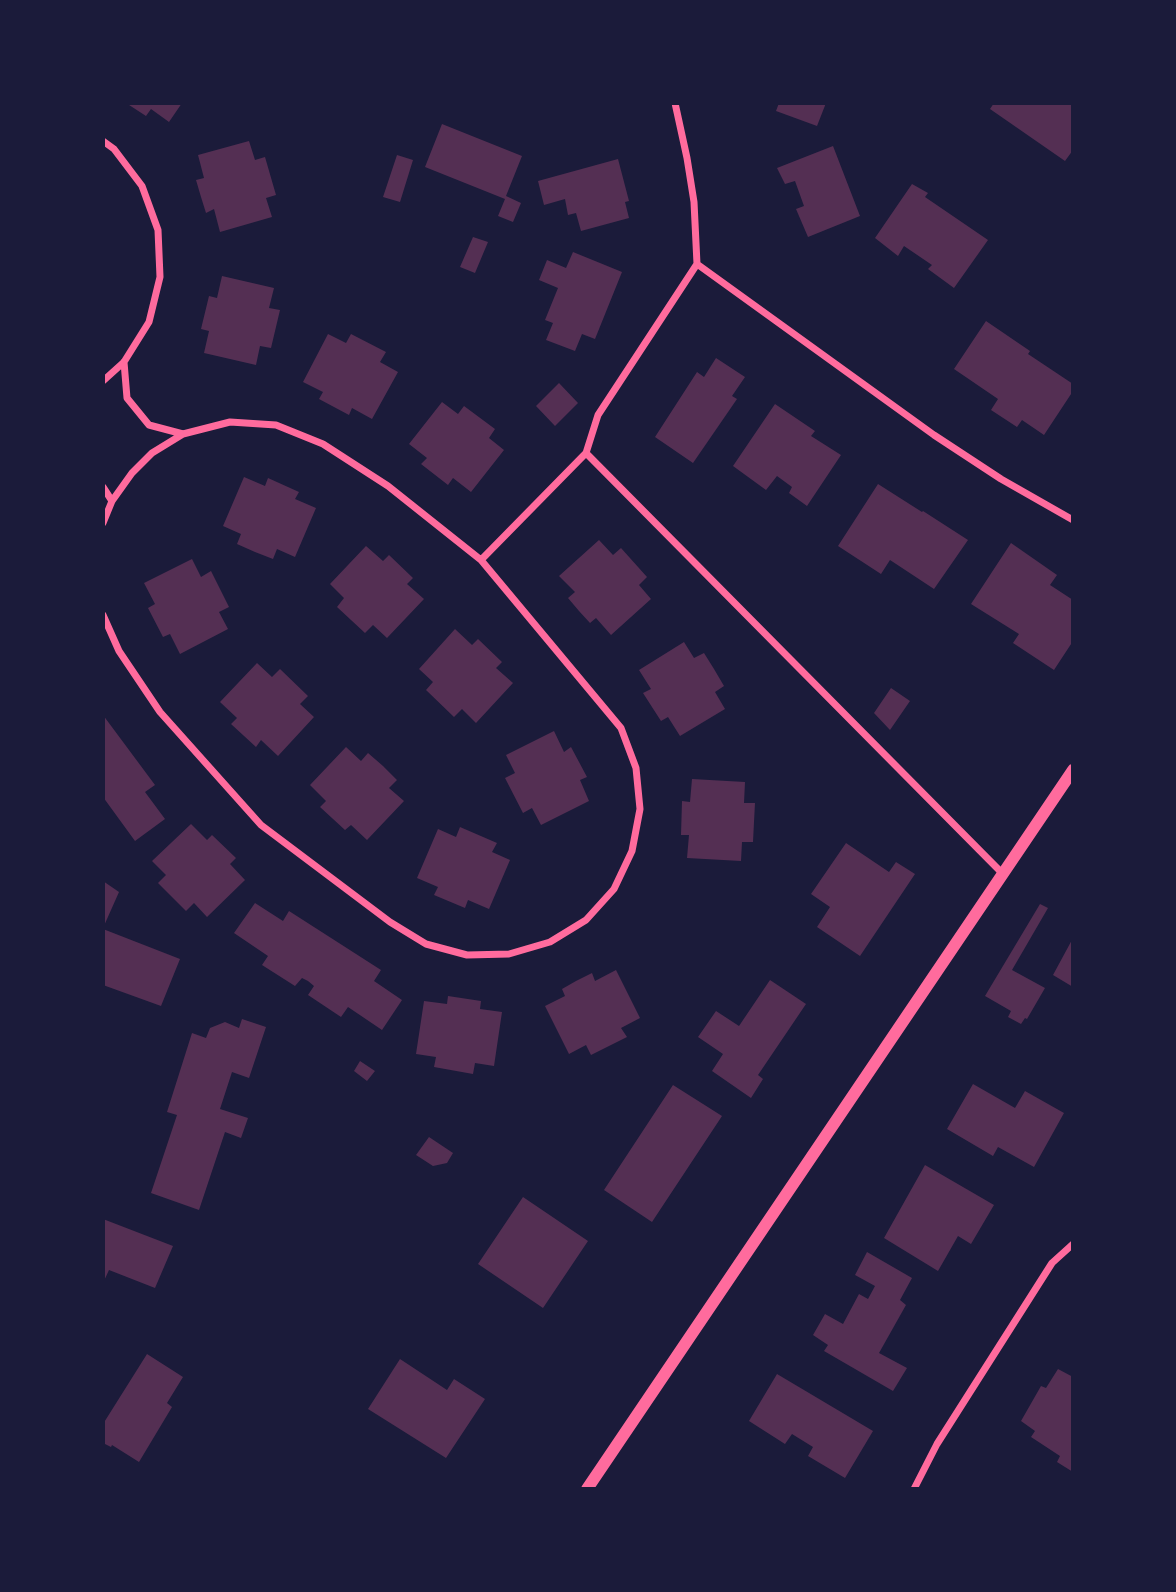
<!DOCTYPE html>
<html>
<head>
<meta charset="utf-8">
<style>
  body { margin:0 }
  #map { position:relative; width:1176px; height:1592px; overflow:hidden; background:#1b1b3a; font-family:Manrope,sans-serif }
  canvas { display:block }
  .frame { position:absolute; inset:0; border:105px solid #1b1b3a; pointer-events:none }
</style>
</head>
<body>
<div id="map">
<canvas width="1176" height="1592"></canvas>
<div class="frame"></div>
</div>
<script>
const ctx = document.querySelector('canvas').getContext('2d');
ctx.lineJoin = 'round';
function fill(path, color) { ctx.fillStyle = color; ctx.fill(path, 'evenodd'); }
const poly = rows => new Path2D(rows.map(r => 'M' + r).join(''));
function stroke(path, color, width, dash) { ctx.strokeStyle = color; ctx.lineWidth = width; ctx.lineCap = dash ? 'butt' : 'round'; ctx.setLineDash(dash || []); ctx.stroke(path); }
fill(poly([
  [126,103,182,103,169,122,151,109,146,116],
  [779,103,826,103,817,126,776,111],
  [994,103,1073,103,1073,150,1065,161,990,109],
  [442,124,522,156,506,196,521,203,513,222,498,216,505,199,425,167],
  [249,141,255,160,265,157,276,195,266,198,272,217,220,232,214,209,206,213,201,197,196,180,204,178,198,155],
  [833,146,860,216,808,237,796,209,804,206,795,181,785,184,777,168],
  [397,155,413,160,400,202,383,197],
  [618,159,629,201,625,202,629,218,581,231,576,213,568,215,565,199,544,205,538,181],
  [912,184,928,193,925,197,988,240,954,288,928,269,932,265,904,246,898,256,875,238],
  [473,237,488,242,475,273,460,267],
  [573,252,622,272,595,339,582,334,575,351,546,340,553,323,545,320,558,288,539,280,547,260,566,268],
  [222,276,274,288,269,308,280,310,271,348,260,346,256,365,204,353,209,331,201,329,209,296,217,298],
  [986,321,1030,351,1028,354,1073,384,1073,391,1044,435,1022,420,1017,427,991,410,998,399,954,369],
  [328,334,346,343,351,334,386,352,380,362,398,372,372,419,352,408,349,415,319,399,323,392,303,382],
  [716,358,745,377,732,396,737,399,693,463,655,437,697,372,704,377],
  [559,383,578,403,555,426,536,406],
  [442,402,458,414,464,406,495,429,489,438,504,450,471,492,453,478,448,485,421,464,427,458,409,444],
  [775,404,815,431,811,436,841,455,807,506,789,493,792,487,777,476,766,490,733,466],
  [244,477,265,486,268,478,299,492,295,499,316,508,295,557,277,549,273,559,255,552,237,544,241,534,223,526],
  [878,484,922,512,923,511,968,540,934,589,890,560,881,574,838,546],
  [599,540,613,555,621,548,647,577,639,585,651,599,611,635,596,618,590,623,579,611,568,598,575,592,559,576],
  [1011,543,1057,575,1050,585,1073,600,1073,641,1054,670,1013,643,1019,634,971,604],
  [366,546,383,561,389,555,413,578,407,584,424,599,387,638,373,625,365,633,337,607,344,598,330,584],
  [192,559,201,577,211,571,229,607,219,612,228,629,180,654,170,634,163,637,148,608,155,604,144,583],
  [455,629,472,645,478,639,502,662,496,668,513,683,476,723,462,709,454,717,426,690,433,682,419,669],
  [684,642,694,658,704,653,714,669,724,686,715,692,725,709,680,736,668,717,661,721,643,693,651,689,639,670],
  [257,663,272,677,280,669,308,696,300,704,314,717,278,756,261,740,256,747,231,724,237,718,220,702],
  [891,688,910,701,890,730,874,713],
  [103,715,155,785,145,792,165,819,135,841,103,797],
  [554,731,564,752,571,747,587,777,580,780,589,801,541,825,532,808,523,813,505,778,515,773,506,755],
  [346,747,361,761,368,753,383,766,397,780,389,788,404,801,367,840,351,825,345,830,320,807,326,801,310,785],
  [692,779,745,782,744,803,755,803,754,822,753,842,742,842,741,861,687,858,689,835,681,835,682,801,690,802],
  [191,824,207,840,212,835,236,858,230,864,245,880,207,917,194,903,186,911,158,883,166,875,152,861],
  [460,827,497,843,492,852,510,860,489,909,468,900,465,908,434,895,438,887,417,878,438,829,456,837],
  [846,843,889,872,896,862,915,874,860,956,817,927,830,907,811,894],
  [103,881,119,892,103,928],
  [255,903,283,921,289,911,381,970,374,981,402,1000,382,1030,348,1007,341,1017,308,995,314,986,308,981,302,978,295,986,262,965,268,956,234,933],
  [1040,904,1048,908,1012,970,1045,988,1027,1019,1025,1018,1021,1024,1008,1017,1011,1011,985,996],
  [103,929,180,959,161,1006,103,985],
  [1073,938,1073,987,1053,975],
  [616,970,640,1018,621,1028,627,1037,591,1055,586,1045,569,1054,545,1006,565,996,562,989,576,981,592,973,595,981],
  [770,980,806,1004,758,1075,763,1079,751,1098,712,1071,723,1054,698,1037,716,1011,739,1026],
  [448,996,481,1001,480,1009,502,1012,494,1066,475,1063,473,1074,434,1067,436,1057,416,1054,424,1001,447,1004],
  [242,1019,266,1027,249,1078,232,1072,220,1109,248,1118,241,1138,225,1132,199,1210,151,1193,177,1115,167,1112,192,1033,206,1038,210,1028,225,1022,239,1028],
  [360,1061,375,1071,367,1081,354,1071],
  [973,1084,1015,1108,1025,1091,1064,1113,1034,1167,998,1147,993,1156,947,1129],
  [673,1085,722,1116,652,1222,604,1190],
  [429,1137,453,1153,447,1163,433,1166,416,1155],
  [925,1165,994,1205,971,1244,958,1236,938,1271,884,1238],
  [523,1197,588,1241,543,1308,478,1264],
  [103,1219,173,1246,155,1288,109,1270,103,1283],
  [867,1252,912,1278,900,1300,906,1305,879,1353,907,1368,893,1391,824,1351,828,1345,813,1335,825,1314,843,1324,859,1294,868,1299,875,1286,855,1275],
  [147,1354,183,1377,167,1403,172,1407,139,1462,112,1445,111,1447,103,1443,103,1424],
  [400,1359,447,1390,454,1379,485,1399,446,1458,368,1409],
  [1058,1369,1073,1377,1073,1472,1057,1462,1060,1456,1031,1437,1035,1431,1021,1421,1041,1386,1046,1388],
  [777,1374,873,1431,845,1478,808,1456,813,1447,792,1434,785,1444,749,1421]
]), '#542f53');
stroke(poly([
  [675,103,687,158,694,202,697,264,934,435,1001,479,1073,520],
  [103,141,114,149,142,186,158,230,160,277,149,322,124,362,103,381],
  [124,362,127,398,149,425,183,434],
  [586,453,598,415,697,264],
  [103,487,112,501],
  [103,523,112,501,132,473,152,453,183,434,230,422,276,425,323,444,388,486,481,560,621,728,636,768,640,809,632,851,614,889,586,920,550,942,509,954,467,955,426,944,390,922,261,825,160,712,119,651,103,615],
  [481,560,586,453,1003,874],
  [914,1489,937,1444,1052,1263,1073,1244]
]), '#ff6b9d', 7);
stroke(poly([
  [587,1489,1073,770]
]), '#ff6b9d', 12);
</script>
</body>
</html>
